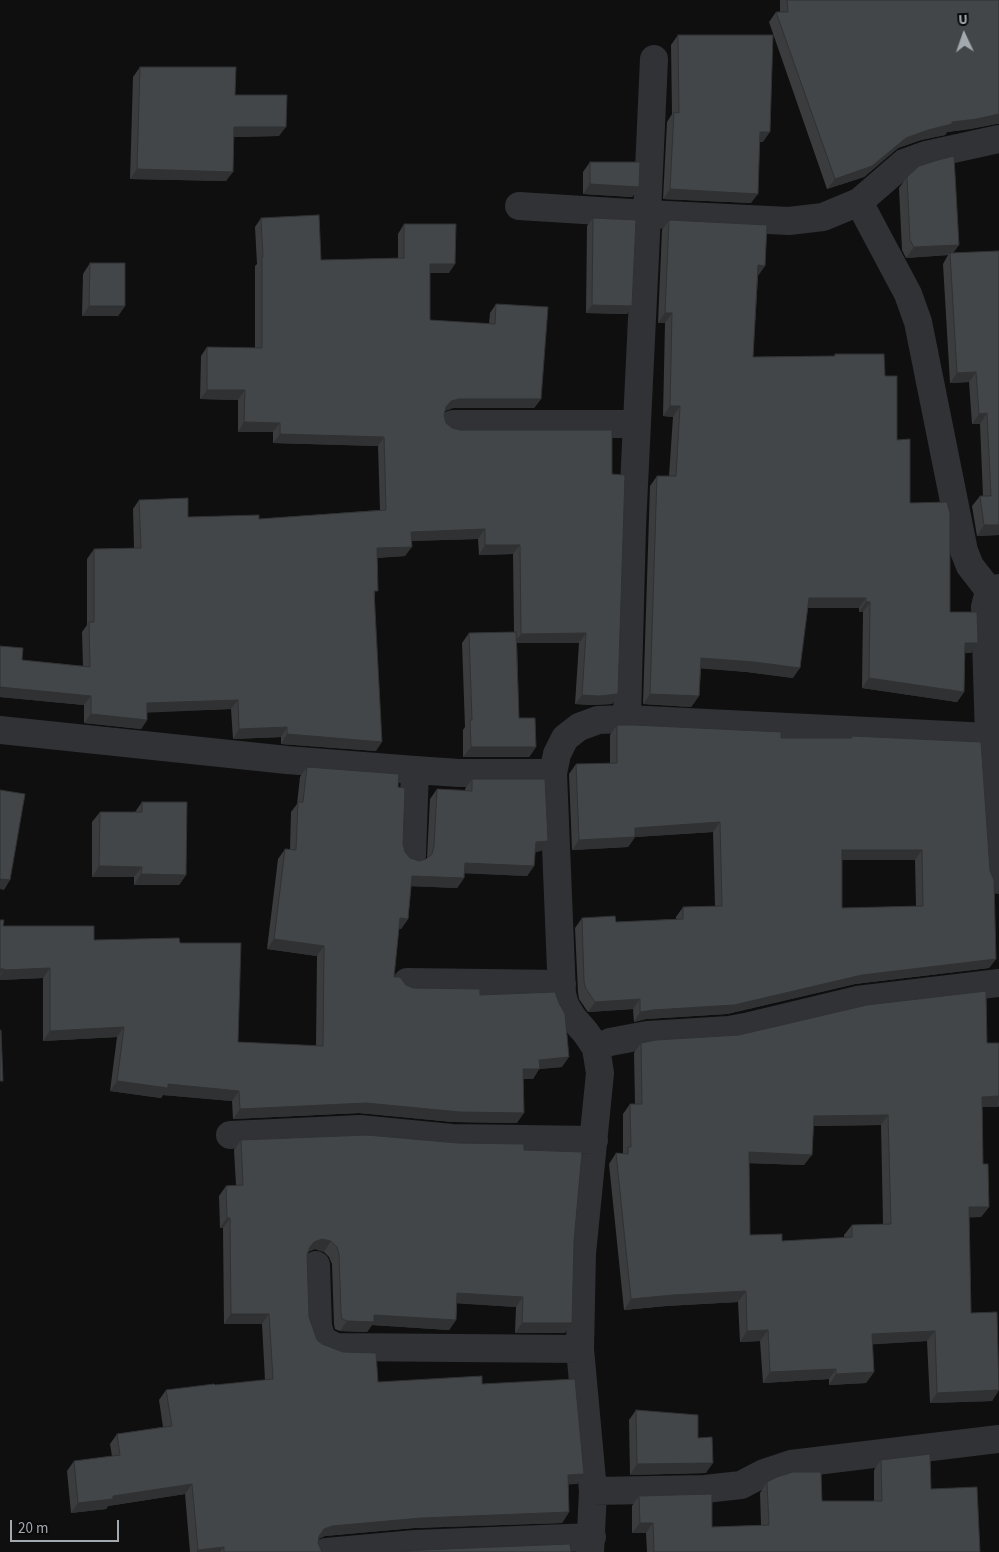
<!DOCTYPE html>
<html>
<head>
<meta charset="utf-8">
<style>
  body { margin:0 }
  #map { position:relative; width:999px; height:1552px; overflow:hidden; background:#0f0f10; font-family:"Source Sans 3",sans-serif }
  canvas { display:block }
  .north { position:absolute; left:939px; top:10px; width:50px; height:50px; -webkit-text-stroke:4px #0a0a0b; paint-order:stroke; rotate:357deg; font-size:14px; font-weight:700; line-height:20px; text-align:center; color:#a2a9af }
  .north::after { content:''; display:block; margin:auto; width:18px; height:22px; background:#a2a9af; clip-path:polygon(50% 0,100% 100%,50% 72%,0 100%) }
  .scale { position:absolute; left:10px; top:1520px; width:109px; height:22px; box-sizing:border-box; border:2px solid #a2a9af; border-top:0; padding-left:6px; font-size:15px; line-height:18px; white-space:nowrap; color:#a2a9af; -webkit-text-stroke:4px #0a0a0b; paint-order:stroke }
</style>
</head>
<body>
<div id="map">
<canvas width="999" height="1552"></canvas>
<div class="north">U</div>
<div class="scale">20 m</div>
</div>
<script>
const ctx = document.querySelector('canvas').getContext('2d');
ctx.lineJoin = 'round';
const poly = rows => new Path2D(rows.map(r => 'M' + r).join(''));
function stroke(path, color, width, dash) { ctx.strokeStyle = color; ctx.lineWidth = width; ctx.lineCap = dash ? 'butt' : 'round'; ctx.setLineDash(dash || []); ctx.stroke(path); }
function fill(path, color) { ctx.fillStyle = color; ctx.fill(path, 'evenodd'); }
stroke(poly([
  [859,202,908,294,918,322,964,551,970,566,991,593],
  [519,206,647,214,654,59],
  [453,424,637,424],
  [999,588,991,593,987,599,985,607,989,737,999,880],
  [627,719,632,527,647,214,789,221,823,217,859,202,904,163,926,155,999,139],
  [0,730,287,760,415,770,459,773,553,773],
  [412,855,415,770],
  [407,982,562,984],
  [596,1048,610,1042,647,1035,729,1030,745,1027,857,1000,999,983],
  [230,1135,360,1129,452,1138,594,1140],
  [316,1265,318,1326,322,1340,336,1347,580,1349],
  [593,1491,705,1489,741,1485,764,1473,791,1464,999,1439],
  [326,1552,415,1544,592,1537],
  [590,1552,593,1491,580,1349,582,1253,600,1073,596,1048,586,1033,573,1018,565,1005,562,994,553,773,557,754,565,738,579,727,598,720,627,719,989,737]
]), '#313235', 28);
fill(poly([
  [780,0,999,0,996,124,970,129,947,132,945,135,921,140,898,148,864,177,827,189,769,22,776,12,780,12],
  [678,35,763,142,760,142,751,203,663,199,667,122,672,114,671,45],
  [140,67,235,95,279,136,234,137,226,181,130,179,133,77],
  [590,162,639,187,632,197,583,194,583,172],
  [907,177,959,245,953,253,999,251,999,535,977,536,972,506,980,496,983,496,980,424,972,424,969,382,950,383,943,264,948,255,906,258,902,250,899,188],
  [261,218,321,260,398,258,398,234,404,224,449,273,430,273,430,320,489,324,490,313,496,304,541,399,534,408,453,408,445,411,444,415,446,423,452,428,612,474,618,694,612,704,592,705,575,704,579,643,517,643,519,718,536,747,529,757,463,757,463,730,465,727,462,643,469,633,514,632,513,554,479,555,478,539,411,541,405,556,377,558,375,595,376,751,281,744,281,737,233,739,231,709,147,712,147,720,141,729,84,723,84,705,0,697,22,660,83,666,82,632,87,625,87,559,94,549,134,548,133,509,139,500,188,517,259,519,380,510,378,446,273,443,273,432,238,432,238,400,200,399,201,356,207,347,255,348,255,266,257,264,255,227],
  [593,218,632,306,627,314,586,313,587,226],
  [669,220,758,276,753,357,834,356,835,354,885,376,910,503,950,612,978,643,971,653,965,653,964,692,957,702,862,688,863,612,859,612,859,608,808,608,793,678,747,672,701,668,699,696,691,707,643,704,650,486,657,476,669,476,673,417,663,416,665,323,658,323,662,230],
  [90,263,125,306,118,316,82,316,83,274],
  [617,725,781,738,850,738,852,736,996,959,989,968,855,984,727,1014,646,1019,634,1022,633,1009,588,1012,579,999,578,992,575,928,582,918,616,922,676,919,676,917,683,907,715,906,713,832,635,837,628,847,572,850,569,774,576,764,610,764,610,735],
  [842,860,915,860,916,906,842,908],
  [307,767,398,787,403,844,405,852,410,858,419,861,427,858,430,799,437,789,465,790,465,789,472,779,548,841,541,851,535,852,534,866,527,876,464,873,464,878,457,888,411,886,408,919,401,929,399,929,394,977,406,985,413,988,480,995,562,1067,539,1069,533,1079,523,1079,517,1123,453,1122,359,1113,233,1119,232,1101,163,1095,161,1098,110,1091,117,1037,43,1041,43,978,0,980,0,920,3,926,94,940,180,943,238,1042,316,1046,317,956,267,949,278,859,285,849,290,849,291,812,297,804,300,777],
  [142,802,186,875,179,885,134,885,134,877,92,877,92,822,100,812,135,812],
  [641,1043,999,1043,999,1106,998,1107,982,1107,983,1164,989,1207,981,1217,969,1217,971,1313,999,1390,992,1401,930,1403,927,1341,872,1344,874,1372,866,1383,829,1385,829,1379,763,1383,760,1341,740,1342,738,1302,666,1306,624,1310,609,1164,616,1153,623,1153,623,1114,630,1104,635,1104,634,1053],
  [881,1125,883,1224,852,1225,844,1235,844,1238,782,1241,750,1235,749,1163,804,1165,813,1126],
  [241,1140,524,1150,565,1333,515,1333,516,1307,457,1303,456,1320,449,1330,372,1325,367,1332,340,1331,335,1329,334,1324,332,1264,329,1257,324,1252,315,1249,308,1252,307,1255,309,1317,317,1340,378,1382,482,1384,584,1474,577,1484,568,1484,569,1512,562,1523,414,1528,325,1536,318,1539,318,1543,322,1552,190,1552,185,1494,108,1506,106,1509,71,1513,67,1471,74,1461,112,1456,110,1444,117,1434,163,1427,159,1400,166,1390,265,1380,262,1324,224,1324,223,1228,220,1228,219,1196,226,1186,236,1185,234,1150],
  [636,1410,706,1473,630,1475,629,1420],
  [881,1460,931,1489,980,1552,647,1552,646,1533,632,1533,632,1506,639,1496,712,1527,761,1525,760,1493,767,1482,822,1501,874,1501,874,1470]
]), '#3a3c3e');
fill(poly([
  [999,114,999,124,996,124,970,129,947,132,945,135,921,140,898,148,864,177,827,189,835,179,906,138,952,122],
  [234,127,286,127,279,136,227,137],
  [760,132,770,132,763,142,753,141],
  [137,169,233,172,226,181,130,179],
  [590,184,639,187,632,197,583,194],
  [670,189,758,194,751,203,663,199],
  [959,245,951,255,950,253,948,255,906,258,914,247],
  [430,264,455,264,449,273,423,273],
  [758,265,765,266,758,276],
  [592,305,632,306,627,314,586,313],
  [89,306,125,306,118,316,82,316],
  [665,313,672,313,665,323,658,323],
  [976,372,969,382,950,383,957,373],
  [207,390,245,390,238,400,200,399],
  [459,399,541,399,534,408,453,408,445,411,446,407,451,401],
  [670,406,680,406,673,417,663,416],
  [987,413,980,424,972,424,979,414],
  [244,422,280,423,273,432,238,432],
  [280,434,384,437,378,446,273,443],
  [984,525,999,525,999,535,977,536],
  [485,529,478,539,404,541,411,532],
  [485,545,520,545,513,554,479,555],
  [412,547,405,556,370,558,377,548],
  [809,598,866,598,859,608,802,608],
  [866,602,870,602,863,612,859,612],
  [586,633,579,643,514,643,521,634],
  [965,643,978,643,971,653,958,653],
  [701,658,754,662,800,668,793,678,747,672,694,668],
  [869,678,964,692,957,702,862,688],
  [0,687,91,696,84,705,0,697],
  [618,694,612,704,592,705,575,704,582,695],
  [650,694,699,696,691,707,643,704],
  [238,700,231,709,140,713,147,703],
  [91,714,147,720,141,729,84,723],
  [287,727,281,737,233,739,239,729],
  [287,734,382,742,376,751,281,744],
  [471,747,536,747,529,757,463,757],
  [720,822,713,832,635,837,628,847,572,850,579,840,635,828],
  [548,841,541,851,529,852,536,842],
  [842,850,922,850,915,860,835,860],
  [465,863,534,866,527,876,458,873],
  [99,866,142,867,134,877,92,877],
  [141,874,186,875,179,885,134,885],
  [412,876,464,878,457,888,405,886],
  [0,879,10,880,4,890,0,889],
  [400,918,408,919,401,929,393,928],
  [274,939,324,946,317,956,267,949],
  [996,959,989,968,855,984,727,1014,646,1019,634,1022,640,1012,862,975],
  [50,968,43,978,0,980,0,976,4,970],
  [0,969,4,969,0,974],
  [640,999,633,1009,588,1012,595,1002],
  [124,1027,117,1037,43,1041,50,1031],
  [569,1057,562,1067,539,1069,533,1079,516,1079,523,1069,539,1060],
  [117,1081,168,1084,239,1091,232,1101,163,1095,161,1098,110,1091],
  [999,1096,998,1107,974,1107,982,1097],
  [366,1103,524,1113,517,1123,453,1122,359,1113,233,1119,240,1109],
  [888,1115,881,1125,806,1126,814,1116],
  [749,1152,812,1155,804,1165,741,1163],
  [969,1207,989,1207,981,1217,962,1218],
  [227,1218,230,1218,223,1228,220,1228],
  [322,1239,331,1241,324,1252,315,1249,307,1252,310,1247,314,1242],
  [746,1291,738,1302,666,1306,624,1310,631,1299,673,1295],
  [457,1293,523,1297,516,1307,450,1303],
  [231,1314,269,1314,262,1324,224,1324],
  [374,1315,456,1320,449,1330,372,1325,367,1332,340,1331,347,1321],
  [522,1323,572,1323,565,1333,515,1333],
  [768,1330,760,1341,740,1342,747,1331],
  [935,1331,927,1341,864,1345,872,1334],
  [836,1369,829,1379,763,1383,770,1372],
  [874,1372,866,1383,829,1385,836,1374],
  [999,1390,992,1401,930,1403,937,1393],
  [713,1463,706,1473,630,1475,637,1464],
  [584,1474,577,1484,561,1485,568,1475],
  [192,1484,185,1494,108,1506,106,1509,71,1513,78,1503,113,1496],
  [569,1512,562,1523,414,1528,325,1536,317,1540,312,1546,324,1529,332,1526,421,1518],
  [640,1523,653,1523,646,1533,632,1533],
  [224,1547,220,1552,196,1552,198,1550]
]), '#2f3132');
const building = poly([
  [787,0,999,0,999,114,977,119,952,122,952,124,928,130,906,138,872,166,835,179,776,12,788,12,787,0],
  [678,35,773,35,770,132,760,132,758,194,670,189,674,112,679,113,678,35],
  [140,67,236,67,235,95,287,95,286,127,234,127,233,172,137,169,140,67],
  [954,156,959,245,914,247,910,240,907,177,919,166,938,160,954,156],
  [590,162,640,162,639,187,590,184,590,162],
  [319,215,321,260,404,258,404,224,456,224,455,264,430,264,430,320,495,324,496,304,548,307,541,399,459,399,451,401,446,407,444,415,446,423,452,428,460,430,612,430,612,474,625,475,618,694,599,696,582,695,586,633,521,634,520,545,485,545,485,529,411,532,412,547,377,548,378,591,374,591,382,742,287,734,287,727,239,729,238,700,147,703,147,720,91,714,91,696,0,687,0,646,23,648,22,660,90,667,89,622,94,622,94,549,141,548,139,500,188,498,188,517,259,515,259,519,386,510,384,437,280,434,280,423,244,422,245,390,207,390,207,347,262,348,262,257,263,257,261,218,319,215],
  [593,218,636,220,632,306,592,305,593,218],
  [669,220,767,225,765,266,758,265,753,357,835,356,835,354,884,354,885,376,897,376,897,440,910,439,910,503,947,502,950,514,950,612,977,612,978,643,965,643,964,692,869,678,870,602,866,602,866,598,809,598,800,668,754,662,701,658,699,696,650,694,657,476,676,476,680,406,670,406,672,313,665,313,669,220],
  [999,251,999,525,984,525,980,496,991,496,987,413,979,414,976,372,957,373,950,253,999,251],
  [90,263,125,263,125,306,89,306,90,263],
  [516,632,519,718,535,718,536,747,471,747,470,720,472,720,469,633,516,632],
  [617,725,634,725,781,732,781,738,852,738,852,736,981,742,990,871,994,880,996,959,862,975,734,1005,653,1010,640,1012,640,999,595,1002,586,989,584,982,582,918,615,916,616,922,683,919,683,907,722,906,720,822,635,828,635,837,579,840,576,764,617,763,617,725],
  [842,850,922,850,923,906,842,908,842,850],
  [307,767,399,774,398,787,405,788,403,844,405,852,410,858,419,861,426,859,432,854,434,846,437,789,472,791,472,779,545,779,548,841,536,842,534,866,465,863,464,878,412,876,408,919,400,918,394,977,400,977,406,985,413,988,480,989,480,995,555,992,559,1003,565,1014,569,1057,539,1060,540,1069,523,1069,524,1113,460,1112,366,1103,240,1109,239,1091,168,1084,168,1088,117,1081,124,1027,50,1031,50,968,4,970,4,969,0,969,0,920,4,920,3,926,94,926,94,940,179,938,180,943,241,943,238,1042,323,1046,324,946,274,939,285,849,296,850,298,802,303,802,307,767],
  [0,790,25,794,10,880,0,879,0,790],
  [142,802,187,802,186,875,141,874,142,867,99,866,100,812,142,812,142,802],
  [986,991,987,1043,999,1043,999,1096,982,1097,983,1164,988,1164,989,1207,969,1207,971,1313,997,1312,999,1390,937,1393,935,1331,872,1334,874,1372,836,1374,836,1369,770,1372,768,1330,747,1331,746,1291,673,1295,631,1299,616,1153,628,1154,628,1147,631,1147,630,1104,642,1104,641,1043,656,1040,739,1035,867,1005,986,991],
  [888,1115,891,1224,852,1225,852,1237,782,1241,782,1234,750,1235,749,1152,812,1155,814,1116,888,1115],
  [1,1030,3,1081,0,1081,0,1031,1,1030],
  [367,1135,458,1143,524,1144,524,1150,582,1152,574,1241,572,1323,522,1323,523,1297,457,1293,456,1320,374,1315,374,1322,347,1321,342,1319,341,1313,339,1254,337,1247,331,1241,322,1239,314,1242,310,1247,307,1255,309,1317,317,1340,322,1344,343,1352,376,1353,378,1382,482,1376,482,1384,575,1379,584,1474,568,1475,569,1512,421,1518,332,1526,324,1529,319,1536,318,1543,322,1552,224,1552,224,1547,198,1550,192,1484,113,1496,113,1499,78,1503,74,1461,120,1455,117,1434,172,1426,166,1390,214,1384,215,1385,273,1379,269,1314,231,1314,230,1218,227,1218,226,1186,243,1185,241,1140,367,1135],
  [636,1410,698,1415,698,1438,712,1437,713,1463,637,1464,636,1410],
  [930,1454,931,1489,977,1487,980,1552,654,1552,653,1523,640,1523,639,1496,712,1494,712,1527,769,1525,767,1482,777,1477,793,1472,821,1472,822,1501,882,1501,881,1460,930,1454],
  [570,1544,571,1552,395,1552,423,1550,570,1544]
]);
fill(building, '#434648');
stroke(building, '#2f3132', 1);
</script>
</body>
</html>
